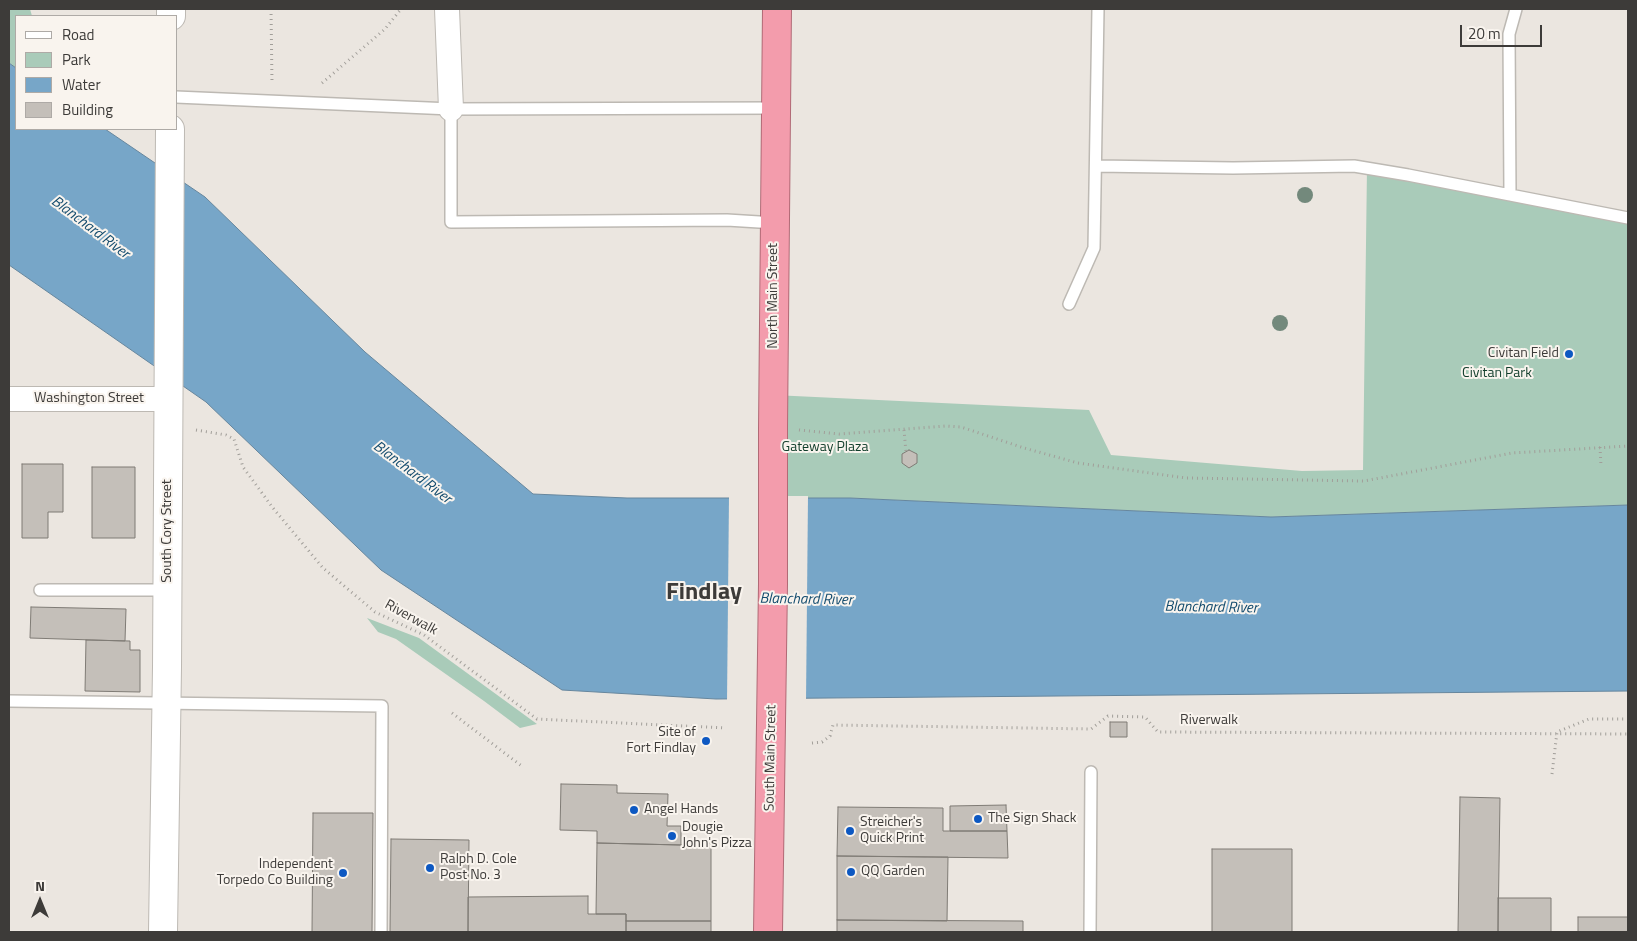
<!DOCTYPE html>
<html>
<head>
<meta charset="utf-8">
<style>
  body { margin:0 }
  #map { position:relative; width:1637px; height:941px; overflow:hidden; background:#ebe6e0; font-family:"Titillium Web",sans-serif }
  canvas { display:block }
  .frame { position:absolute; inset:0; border:10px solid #3d3b39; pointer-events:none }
  .legend { position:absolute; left:15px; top:15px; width:162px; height:115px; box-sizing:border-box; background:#f9f4ee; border:1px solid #aeaaa6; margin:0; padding:6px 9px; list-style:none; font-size:15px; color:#3d3b39 }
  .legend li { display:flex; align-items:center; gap:10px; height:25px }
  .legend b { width:25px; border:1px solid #aeaaa6 }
  .north { position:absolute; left:15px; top:876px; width:50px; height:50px; -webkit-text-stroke:4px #f9f4ee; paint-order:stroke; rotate:0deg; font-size:14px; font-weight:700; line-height:20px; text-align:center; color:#3d3b39 }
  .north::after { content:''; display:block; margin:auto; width:18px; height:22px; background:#3d3b39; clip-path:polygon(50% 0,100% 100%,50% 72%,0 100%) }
  .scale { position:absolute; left:1460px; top:25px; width:82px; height:22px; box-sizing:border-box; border:2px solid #3d3b39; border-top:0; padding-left:6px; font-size:15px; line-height:18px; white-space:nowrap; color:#3d3b39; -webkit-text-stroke:4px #f9f4ee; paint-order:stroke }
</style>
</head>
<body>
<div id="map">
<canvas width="1637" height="941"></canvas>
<div class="frame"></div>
<ul class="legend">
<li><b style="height:6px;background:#fff"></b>Road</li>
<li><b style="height:14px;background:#a9cbb9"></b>Park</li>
<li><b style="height:14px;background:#77a6c8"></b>Water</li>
<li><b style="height:14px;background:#c4bfb9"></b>Building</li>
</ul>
<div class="north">N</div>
<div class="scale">20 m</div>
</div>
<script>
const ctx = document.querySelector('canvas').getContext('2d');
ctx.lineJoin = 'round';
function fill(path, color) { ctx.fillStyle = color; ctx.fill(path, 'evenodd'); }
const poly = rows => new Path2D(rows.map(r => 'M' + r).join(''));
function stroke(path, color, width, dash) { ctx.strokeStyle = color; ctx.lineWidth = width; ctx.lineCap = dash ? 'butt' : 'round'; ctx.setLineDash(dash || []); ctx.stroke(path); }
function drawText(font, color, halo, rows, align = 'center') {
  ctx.font = font + ' "Titillium Web",sans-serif'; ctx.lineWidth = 4; ctx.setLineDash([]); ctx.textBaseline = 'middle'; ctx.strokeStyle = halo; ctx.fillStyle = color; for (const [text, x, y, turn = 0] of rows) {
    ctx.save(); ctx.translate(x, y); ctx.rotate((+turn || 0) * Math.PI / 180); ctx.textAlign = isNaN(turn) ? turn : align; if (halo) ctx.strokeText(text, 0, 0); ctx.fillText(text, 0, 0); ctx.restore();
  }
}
fill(poly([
  [9,9,30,9,32,16,16,16,16,68,9,63],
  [1367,168,1628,218,1628,505,1271,517,850,498,781,498,773,395,1089,410,1111,455,1302,471,1363,470],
  [367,618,419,638,537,724,520,728,484,701,396,639,378,632]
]), '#a9cbb9');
const water = poly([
  [9,63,16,68,16,129,105,129,205,197,365,352,533,494,627,498,850,498,1271,517,1628,505,1628,691,716,699,562,690,381,570,206,402,9,265,9,63]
]);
fill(water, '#77a6c8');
stroke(water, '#66869d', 1);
fill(poly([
  [729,496,808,496,806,701,727,702]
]), '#ebe6e0');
const building = poly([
  [909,450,917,454,917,463,909,468,902,463,902,454,909,450],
  [22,464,63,464,63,512,48,512,48,538,22,538,22,464],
  [92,467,135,467,135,538,92,538,92,467],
  [31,607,126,609,125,641,30,638,31,607],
  [86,640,130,641,130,650,140,650,140,692,85,691,86,640],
  [1110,722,1127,722,1127,737,1110,737,1110,722],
  [561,784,617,785,617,793,668,794,667,826,681,826,681,845,597,843,597,831,560,830,561,784],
  [1460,797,1500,798,1498,932,1458,932,1460,797],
  [1006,805,1007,831,950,831,950,806,1006,805],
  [838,807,943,808,943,831,1007,831,1008,858,837,856,838,807],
  [313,813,373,813,372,932,312,932,313,813],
  [391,839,469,840,468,932,390,932,391,839],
  [597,843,681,845,711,843,711,921,626,921,626,914,596,914,597,843],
  [1212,849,1292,849,1292,932,1212,932,1212,849],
  [837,856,948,857,947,921,837,920,837,856],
  [588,896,588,914,626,914,626,932,468,932,468,897,588,896],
  [1498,898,1551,898,1551,932,1498,932,1498,898],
  [1578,917,1628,917,1628,932,1578,932,1578,917],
  [837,920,1023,921,1023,932,837,932,837,920],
  [626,921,711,921,711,932,626,932,626,921]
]);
fill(building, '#c4bfb9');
stroke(building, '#7f7b75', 1);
const service = poly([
  [176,97,451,109,776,108],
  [451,109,451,222,727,220,775,223],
  [1096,166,1233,168,1354,166,1408,175,1628,218],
  [1510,195,1509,34,1516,9],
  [1069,304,1094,248,1098,9],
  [40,590,167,590],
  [9,701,382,706,381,932],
  [1090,932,1091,772]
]);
const minor = poly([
  [447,9,451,109],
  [9,399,169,399]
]);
const tertiary = poly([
  [171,16,171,9],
  [163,932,167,667,170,129]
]);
const trunk = poly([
  [768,932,773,584,773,428,777,9]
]);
stroke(service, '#bdb9b3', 14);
stroke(minor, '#bdb9b3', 26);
stroke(tertiary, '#bdb9b3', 30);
stroke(trunk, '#b16a76', 30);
stroke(poly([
  [271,9,272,83],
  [322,83,385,29,401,9],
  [196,430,226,435,234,439,243,467,273,508,323,568,375,612,424,635,537,719,726,728],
  [799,430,839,434,946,426,961,427,1024,448,1078,463,1186,478,1364,481,1512,453,1628,446],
  [904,430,906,452],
  [1600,447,1601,466],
  [452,713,523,767],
  [812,743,822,742,830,736,833,725,1091,729,1108,716,1145,717,1158,732,1628,734],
  [1552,774,1557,732,1589,719,1628,719]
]), '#a19e99', 3, [1, 4]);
stroke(service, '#fff', 11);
stroke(minor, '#fff', 24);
stroke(tertiary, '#fff', 28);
stroke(trunk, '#f39cac', 28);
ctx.fillStyle = '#73897c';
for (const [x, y] of [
  [1305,195],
  [1280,323]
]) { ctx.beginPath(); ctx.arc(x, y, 8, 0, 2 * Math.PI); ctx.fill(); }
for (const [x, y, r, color] of [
  [1569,354,5,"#0d58c2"],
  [706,741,5,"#0d58c2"],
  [634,810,5,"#0d58c2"],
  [978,819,5,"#0d58c2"],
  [850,831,5,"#0d58c2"],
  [672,836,5,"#0d58c2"],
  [430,868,5,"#0d58c2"],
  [851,872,5,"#0d58c2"],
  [343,873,5,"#0d58c2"]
]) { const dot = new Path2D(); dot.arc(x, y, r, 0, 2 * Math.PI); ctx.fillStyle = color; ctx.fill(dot); stroke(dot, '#f9f4ee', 2); }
drawText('14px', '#3d3b39', '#f9f4ee', [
  ["North Main Street",774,296,-90],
  ["Washington Street",89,399],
  ["South Cory Street",168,531,-90],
  ["Riverwalk",411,618,29],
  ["Riverwalk",1209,721],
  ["South Main Street",771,758,-89]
]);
drawText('14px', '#3d3b39', '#f9f4ee', [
  ["Civitan Field",1559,354,"right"],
  ["Site of",696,733,"right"],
  ["Fort Findlay",696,749,"right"],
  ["Angel Hands",644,810],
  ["The Sign Shack",988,819],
  ["Streicher's",860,823],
  ["Quick Print",860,839],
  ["Dougie",682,828],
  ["John's Pizza",682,844],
  ["Ralph D. Cole",440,860],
  ["Post No. 3",440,876],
  ["Independent",333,865,"right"],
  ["Torpedo Co Building",333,881,"right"],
  ["QQ Garden",861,872]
], 'left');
drawText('14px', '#103d2a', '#f9f4ee', [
  ["Civitan Park",1497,374],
  ["Gateway Plaza",825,448]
]);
drawText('italic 15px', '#144c6e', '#f9f4ee', [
  ["Blanchard River",90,228,37],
  ["Blanchard River",412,473,37],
  ["Blanchard River",806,600,1],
  ["Blanchard River",1211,608,1]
]);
drawText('bold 24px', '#3d3b39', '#f9f4ee', [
  ["Findlay",704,593]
]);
</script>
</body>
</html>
